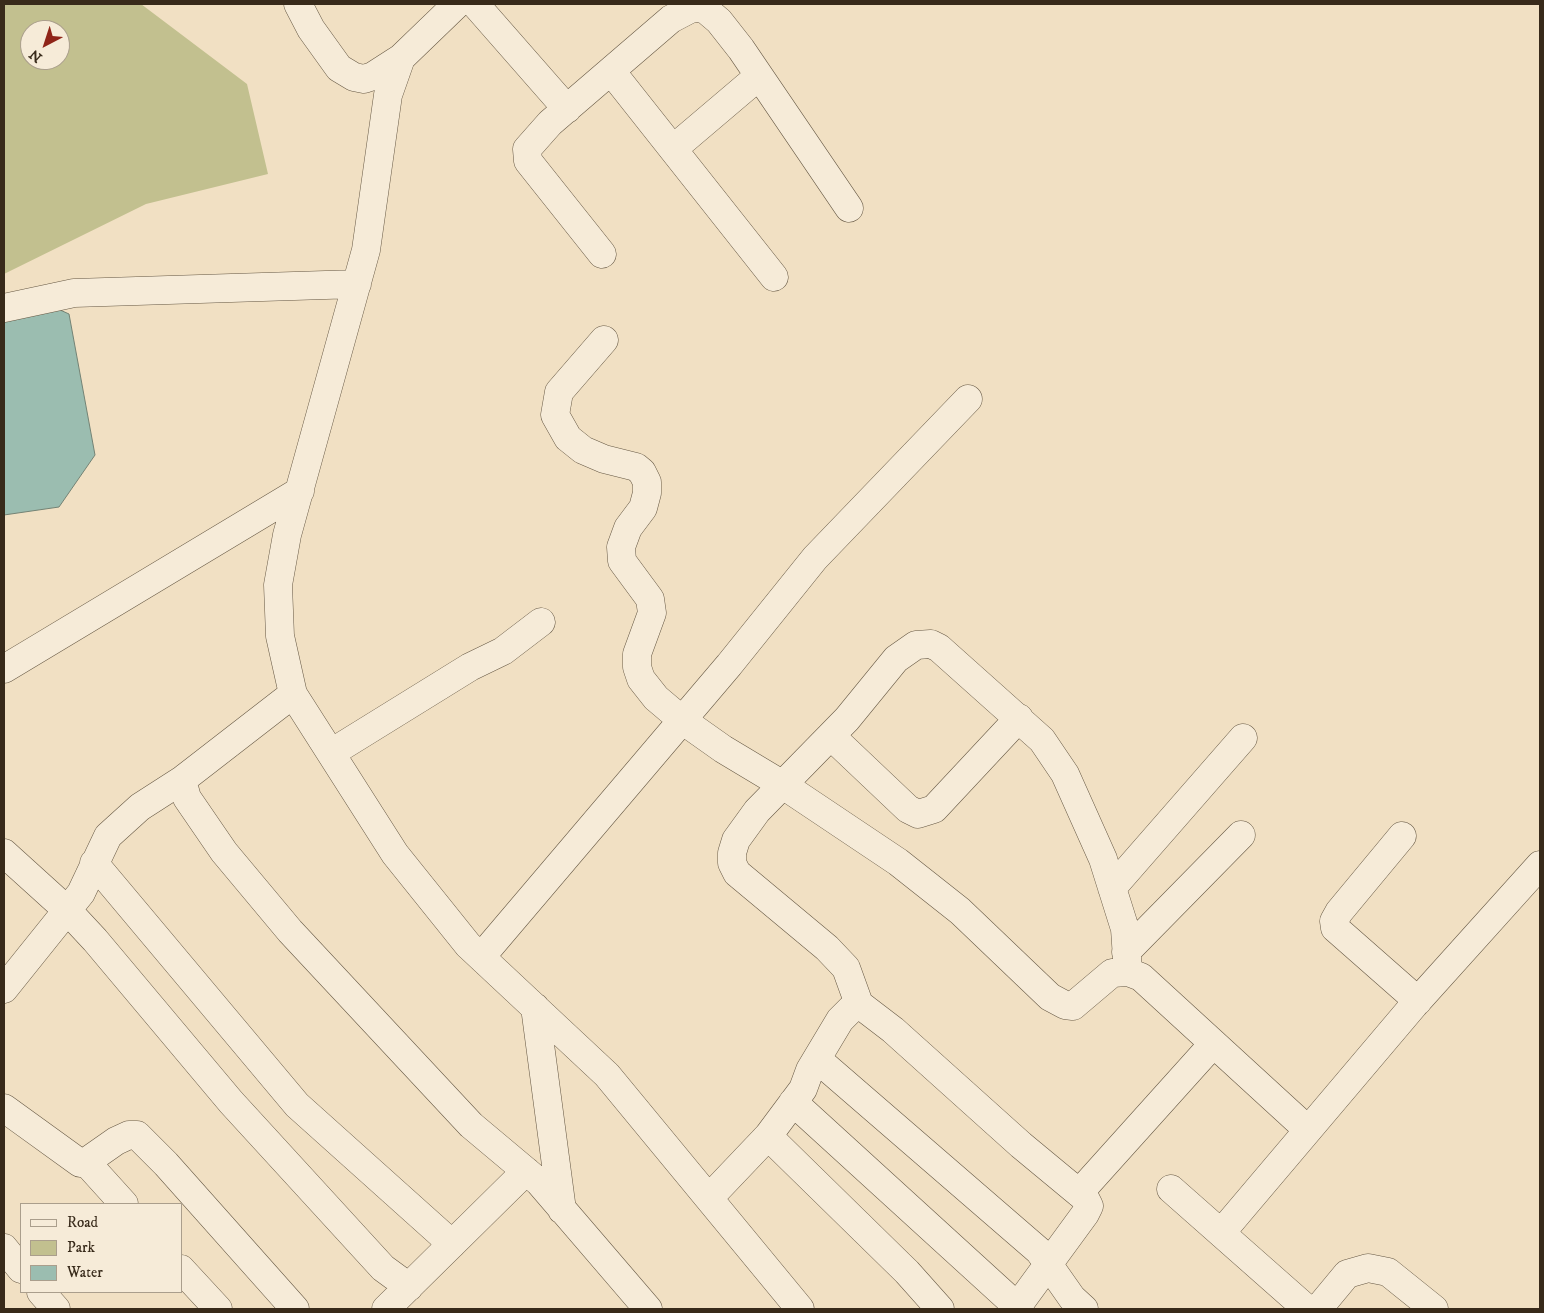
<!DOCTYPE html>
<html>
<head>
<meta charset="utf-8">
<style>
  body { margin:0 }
  #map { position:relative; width:1544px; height:1313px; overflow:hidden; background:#f1e0c3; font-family:"IM FELL DW Pica",serif }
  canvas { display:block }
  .frame { position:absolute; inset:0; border:5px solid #382a1a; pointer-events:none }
  .legend { position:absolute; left:20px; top:1203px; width:162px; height:90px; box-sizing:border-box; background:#f6ebd8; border:1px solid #aa9e8c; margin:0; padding:6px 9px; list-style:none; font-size:15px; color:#382a1a }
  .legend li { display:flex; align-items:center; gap:10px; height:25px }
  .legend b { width:25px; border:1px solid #aa9e8c }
  .north { position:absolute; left:20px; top:20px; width:50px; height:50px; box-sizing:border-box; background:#f6ebd8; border:1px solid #aa9e8c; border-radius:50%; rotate:220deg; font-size:14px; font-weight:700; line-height:20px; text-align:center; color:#382a1a }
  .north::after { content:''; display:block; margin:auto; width:18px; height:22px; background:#8f2418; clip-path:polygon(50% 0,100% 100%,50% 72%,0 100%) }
</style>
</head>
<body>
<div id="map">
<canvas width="1544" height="1313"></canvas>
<div class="frame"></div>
<ul class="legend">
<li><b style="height:6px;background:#f6ebd8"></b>Road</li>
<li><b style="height:14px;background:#c2c08f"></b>Park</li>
<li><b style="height:14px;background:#9bbdb0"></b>Water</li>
</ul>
<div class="north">N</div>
</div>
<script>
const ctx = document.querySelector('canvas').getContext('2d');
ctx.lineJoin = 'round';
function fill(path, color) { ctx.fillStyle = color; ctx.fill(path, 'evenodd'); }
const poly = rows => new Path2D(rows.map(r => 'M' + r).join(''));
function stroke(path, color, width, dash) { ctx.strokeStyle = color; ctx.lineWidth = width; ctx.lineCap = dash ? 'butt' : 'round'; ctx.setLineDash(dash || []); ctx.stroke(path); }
fill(poly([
  [4,4,141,4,247,84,268,174,146,204,4,274],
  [30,30,60,30,60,60,30,60]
]), '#c2c08f');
const water = poly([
  [49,305,69,314,95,455,59,507,4,515,4,307,49,305]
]);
fill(water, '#9bbdb0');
stroke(water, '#738274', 1);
const minor = poly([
  [298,4,311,29,339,68,354,77,364,79,373,76,401,58],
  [457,4,401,58,388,95,366,250,287,535,278,585,280,636,293,694,395,854,468,945,607,1075,800,1309],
  [475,4,567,109],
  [611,71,774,277],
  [673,149,759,76],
  [602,254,528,161,527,149,550,123,671,19,694,7,706,10,719,21,741,49,849,208],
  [4,308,74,293,357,284],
  [604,340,559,392,555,415,568,438,583,450,604,459,636,467,642,472,647,482,647,493,643,508,628,528,621,547,622,561,650,599,652,613,637,654,637,667,641,679,656,698,682,720,723,749,783,785,898,862,960,911,1050,997,1065,1005,1073,1006,1112,973,1128,972,1141,977,1308,1130],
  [4,669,300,491],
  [831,736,908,809,918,814,934,809,1019,718],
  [331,753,470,667,503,651,541,622],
  [182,780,293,694],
  [1402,836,1339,912,1334,921,1335,928,1418,1001],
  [4,853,68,911,95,940,231,1102,383,1268,409,1287],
  [94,863,297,1105,452,1244],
  [1112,888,1243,738],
  [1126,952,1241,835],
  [481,957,729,665,815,558,968,399],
  [4,989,81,893,108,836,140,807,182,780,187,798,224,852,290,931,471,1125,539,1182,648,1309],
  [859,1004,846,968,827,948,737,873,732,863,732,853,736,840,757,811,847,719,896,659,916,645,931,644,939,648,1042,740,1065,774,1103,859,1125,929,1128,972],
  [535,1007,562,1210],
  [817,1059,1039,1251,1072,1298,1084,1309],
  [793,1102,1020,1309],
  [4,1108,80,1163,86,1162,116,1141,129,1135,137,1135,166,1164,295,1309],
  [768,1136,907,1272,940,1309],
  [86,1162,124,1204],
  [1171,1189,1307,1309],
  [1079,1193,1213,1044],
  [709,1198,768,1136,803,1089,810,1070,840,1020,851,1009,859,1004,893,1030,1021,1145,1085,1198,1089,1206,1085,1214,1017,1307],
  [1221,1233,1414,1005,1540,865],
  [4,1248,21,1269],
  [181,1269,218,1309],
  [41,1292,56,1309],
  [386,1309,526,1171],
  [1318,1309,1347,1274,1368,1268,1388,1272,1434,1309]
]);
stroke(minor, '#665844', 29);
stroke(minor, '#f6ebd8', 28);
</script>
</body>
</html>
